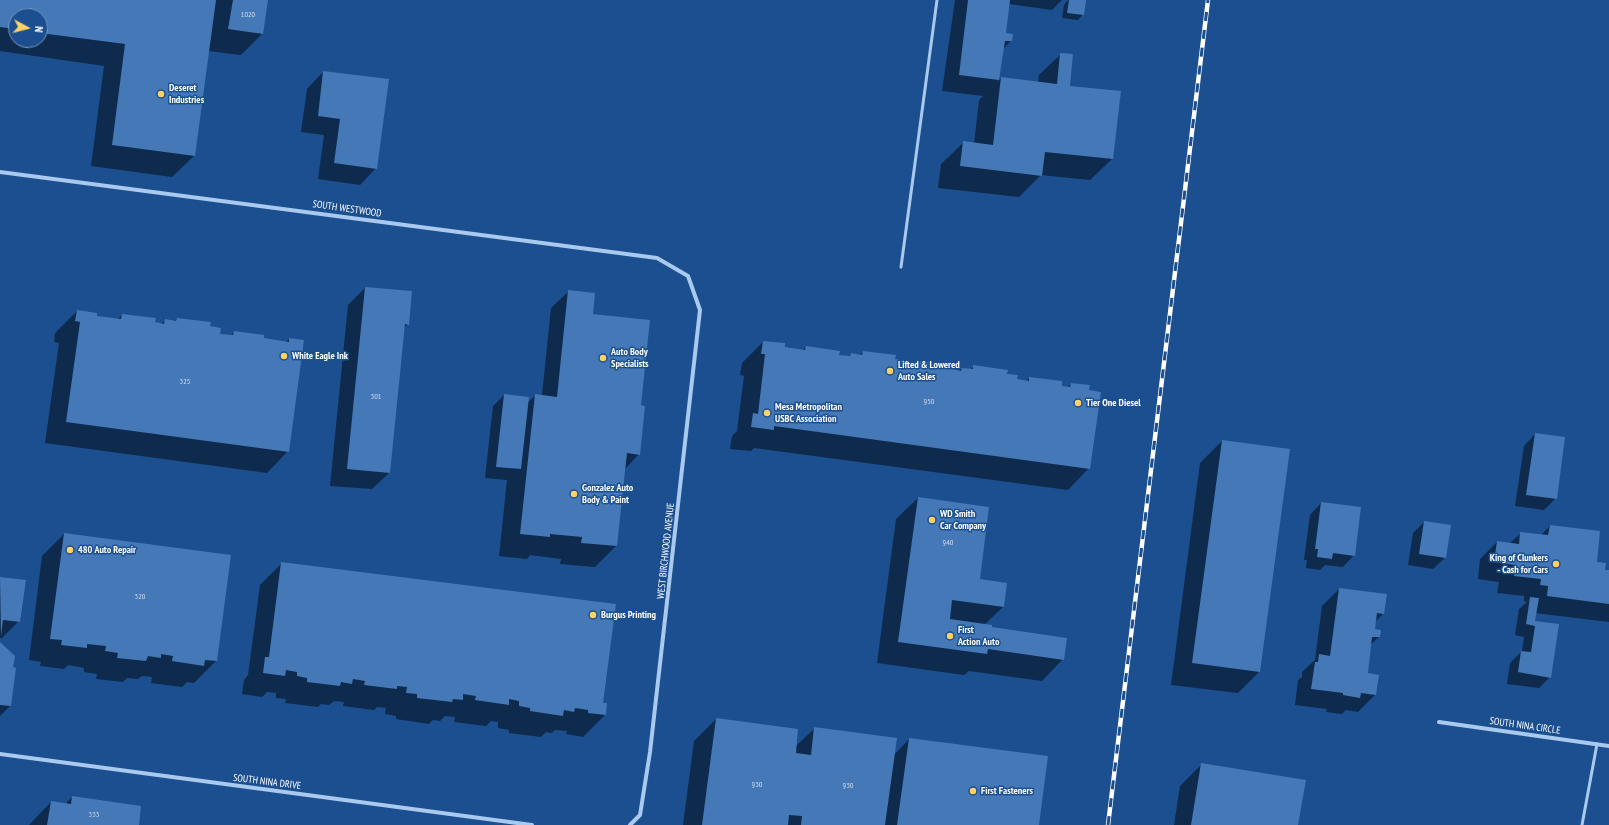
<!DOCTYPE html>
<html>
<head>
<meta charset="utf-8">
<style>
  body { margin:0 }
  #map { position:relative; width:1609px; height:825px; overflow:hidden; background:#1b4f8f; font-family:"PT Sans Narrow",sans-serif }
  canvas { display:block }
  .north { position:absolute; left:8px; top:8px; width:40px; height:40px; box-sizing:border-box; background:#1b4f8f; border:1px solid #7695bc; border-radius:50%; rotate:97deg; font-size:11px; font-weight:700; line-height:16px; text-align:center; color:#fff }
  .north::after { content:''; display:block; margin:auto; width:14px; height:18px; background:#ffd166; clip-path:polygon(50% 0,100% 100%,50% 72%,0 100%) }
</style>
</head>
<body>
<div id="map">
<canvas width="1609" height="825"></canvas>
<div class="north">N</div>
</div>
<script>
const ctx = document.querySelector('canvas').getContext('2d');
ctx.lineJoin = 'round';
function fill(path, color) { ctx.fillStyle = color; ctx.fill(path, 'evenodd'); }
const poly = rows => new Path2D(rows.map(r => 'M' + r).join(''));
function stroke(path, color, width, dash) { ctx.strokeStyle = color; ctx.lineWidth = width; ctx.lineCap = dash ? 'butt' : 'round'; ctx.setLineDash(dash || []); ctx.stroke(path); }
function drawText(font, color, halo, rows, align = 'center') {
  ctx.font = font + ' "PT Sans Narrow",sans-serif'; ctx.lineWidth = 3; ctx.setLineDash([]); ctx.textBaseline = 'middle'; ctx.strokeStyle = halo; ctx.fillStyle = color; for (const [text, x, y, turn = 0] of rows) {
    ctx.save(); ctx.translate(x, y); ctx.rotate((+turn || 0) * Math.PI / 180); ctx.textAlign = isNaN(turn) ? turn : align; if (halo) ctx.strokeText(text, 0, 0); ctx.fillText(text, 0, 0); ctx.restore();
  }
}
fill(poly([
  [0,0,267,0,262,34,241,55,208,51,194,156,172,177,91,166,104,66,0,51],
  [16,16,40,16,40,40,16,40],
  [955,0,1062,0,1052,10,1009,4,1005,34,1011,41,1003,49,998,81,1001,78,1038,83,1039,75,1061,54,1069,86,1112,159,1090,180,1041,175,1019,197,938,188,941,164,963,143,974,144,979,100,983,96,942,91],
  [1068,0,1077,0,1083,14,1078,20,1062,18,1064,5],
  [323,72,376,168,360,185,318,179,324,135,301,132,307,89],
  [365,288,411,292,408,324,404,328,389,473,372,489,330,486,348,305],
  [568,292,592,315,640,405,639,454,625,469,616,546,595,567,560,564,561,559,530,555,527,559,499,556,507,480,485,478,493,406,504,395,527,403,536,395,542,395,551,308],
  [77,311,96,317,117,320,122,315,161,324,165,321,174,322,177,319,209,327,219,335,230,336,234,332,263,339,286,342,289,339,288,451,267,473,45,443,59,343,54,342,55,333],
  [763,342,784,348,803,350,806,347,848,357,851,354,860,355,863,352,906,364,914,366,918,362,959,371,962,369,970,370,973,367,1006,374,1016,380,1026,381,1030,378,1067,388,1071,384,1088,391,1089,468,1068,490,754,448,751,451,730,449,732,436,737,431,744,376,740,375,742,363],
  [1535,434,1556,498,1544,510,1515,506,1524,446],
  [1222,441,1259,672,1238,693,1171,685,1200,463],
  [918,498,979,580,1003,607,984,625,1063,659,1042,681,969,671,964,675,877,663,896,519],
  [1321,503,1354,555,1343,567,1325,565,1320,570,1306,568,1307,560,1304,560,1310,515],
  [1424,522,1445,558,1433,569,1408,565,1413,533],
  [1550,526,1604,571,1609,571,1609,622,1535,613,1534,621,1550,677,1539,688,1507,684,1510,663,1522,651,1524,637,1515,635,1519,609,1527,602,1524,601,1524,596,1497,593,1499,582,1478,579,1480,559,1497,542,1510,543,1521,533,1541,535],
  [64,534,216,661,194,683,187,682,182,687,151,683,152,677,142,676,138,679,127,678,123,682,96,679,97,674,84,672,84,668,68,665,64,669,40,666,41,662,29,660,42,556],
  [282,563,602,703,605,715,583,737,566,734,567,731,555,730,552,733,546,732,541,737,509,733,509,730,498,728,498,722,491,721,486,726,454,722,455,717,445,716,440,721,433,720,429,724,396,719,396,716,385,714,386,708,377,707,374,710,343,706,344,702,334,701,329,705,321,704,318,707,285,703,286,699,276,698,276,693,267,692,262,697,242,694,244,680,248,675,260,585],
  [0,578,25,581,19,621,2,638,0,638],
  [1339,589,1383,614,1375,622,1374,630,1379,637,1370,645,1367,674,1375,695,1358,712,1346,710,1342,714,1326,712,1327,709,1295,705,1298,680,1302,677,1302,672,1315,660,1322,606],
  [0,643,12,668,10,706,0,716],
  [716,719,795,747,815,728,894,755,909,739,1038,825,683,825,694,741],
  [1202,764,1297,825,1174,825,1180,786],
  [72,797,139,825,29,825,51,802,65,804]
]), '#0007');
fill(poly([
  [0,0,216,0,195,156,112,145,125,44,40,33,40,16,16,16,16,29,0,27],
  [233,0,268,0,263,34,228,29],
  [968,0,1010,0,1006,33,1013,34,1012,41,1005,41,999,80,959,75],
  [1069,0,1086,0,1084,15,1067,13],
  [1060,53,1073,54,1070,86,1121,91,1113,159,1045,152,1042,176,960,166,963,141,993,145,1001,77,1057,84],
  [323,71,389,79,377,169,334,163,340,119,318,116],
  [365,287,412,291,409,325,405,324,390,473,347,469],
  [568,290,595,293,593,314,650,320,641,405,645,406,640,455,627,453,617,546,581,543,582,537,550,534,550,537,520,534,535,394,557,397],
  [77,310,97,313,97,316,121,319,122,314,156,318,155,322,164,324,165,319,176,321,177,318,211,322,210,326,221,328,220,334,233,335,234,331,264,335,264,338,289,342,289,338,304,340,289,452,66,422,80,322,75,321],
  [763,341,785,343,785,347,805,350,806,346,840,351,839,355,850,356,851,353,862,355,863,351,896,355,895,359,907,361,907,364,917,365,917,361,952,365,952,369,961,371,962,368,973,369,973,365,1008,370,1007,374,1018,375,1017,379,1029,381,1029,377,1062,381,1062,386,1070,387,1071,383,1090,385,1089,390,1101,392,1090,469,774,426,774,430,751,427,753,413,758,414,765,354,761,354],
  [504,394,529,397,521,469,496,467],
  [1535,433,1565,437,1557,499,1526,495],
  [1222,440,1290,449,1260,672,1192,663],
  [918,497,989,507,980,579,1007,583,1004,607,952,600,950,619,992,625,992,627,1067,638,1064,660,988,649,987,654,898,642],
  [1321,502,1361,507,1355,556,1333,553,1332,559,1317,557,1318,549,1315,549],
  [1424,521,1451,525,1446,558,1419,554],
  [1550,525,1600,531,1597,562,1606,563,1605,570,1609,570,1609,604,1547,596,1548,586,1540,585,1541,579,1514,576,1515,565,1494,562,1497,541,1519,544,1520,532,1548,535],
  [64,533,231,555,217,661,205,660,204,666,172,661,173,656,161,654,161,658,148,656,146,661,117,658,118,653,105,651,106,646,87,644,87,648,61,645,62,640,50,639],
  [281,562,616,604,603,703,607,703,606,715,588,713,588,710,575,708,574,712,564,710,563,716,530,711,530,708,519,706,519,701,509,699,509,705,475,700,476,696,463,694,463,700,453,699,452,702,417,698,417,694,406,693,407,687,397,686,397,689,364,685,365,681,353,679,352,684,341,682,340,686,307,682,307,678,297,676,297,672,286,670,285,676,263,673,265,657,269,657],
  [0,577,26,580,20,622,3,620,1,636],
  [1339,588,1387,594,1384,614,1377,613,1375,629,1381,630,1380,637,1372,637,1368,673,1379,675,1376,695,1361,693,1360,698,1343,695,1343,693,1311,689,1315,662,1318,662,1319,654,1330,656],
  [1530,597,1539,598,1535,621,1559,624,1551,678,1518,672,1521,651,1531,652,1535,626,1526,624],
  [0,642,15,656,13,667,16,668,11,706,0,705],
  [716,718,798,729,796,753,811,755,814,727,897,738,885,825,801,825,802,816,789,815,788,825,702,825],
  [909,738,1048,756,1039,825,897,825],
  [1201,763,1306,780,1298,825,1191,825],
  [72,796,141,806,139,825,47,825,51,801,71,804]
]), '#4478b7');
stroke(poly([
  [901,267,937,0],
  [1582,825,1597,744]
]), '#a9c9ee', 3);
stroke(poly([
  [0,172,657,258,688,276,700,310,650,752,640,815,630,825],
  [1439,722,1609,746],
  [0,754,532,825]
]), '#a9c9ee', 4);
const rail = poly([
  [1108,825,1208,0]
]);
stroke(rail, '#fff', 4.5);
stroke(rail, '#1b4f8f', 3, [9]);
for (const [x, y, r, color] of [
  [161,94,4,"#ffd166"],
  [284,356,4,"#ffd166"],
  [603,358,4,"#ffd166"],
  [890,371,4,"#ffd166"],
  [1078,403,4,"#ffd166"],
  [767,413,4,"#ffd166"],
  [574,494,4,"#ffd166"],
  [932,520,4,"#ffd166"],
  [70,550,4,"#ffd166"],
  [1556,564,4,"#ffd166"],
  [593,615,4,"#ffd166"],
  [950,636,4,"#ffd166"],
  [973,791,4,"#ffd166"]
]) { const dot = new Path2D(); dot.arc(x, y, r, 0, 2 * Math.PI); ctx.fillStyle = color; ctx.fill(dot); stroke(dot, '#1b4f8f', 1.5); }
drawText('8px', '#d0dded', null, [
  ["1020",248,15],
  ["325",185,382],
  ["301",376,397],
  ["950",929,402],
  ["940",948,543],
  ["320",140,597],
  ["930",757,785],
  ["930",848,786],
  ["333",94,815]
]);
drawText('bold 10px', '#fff', '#1b4f8f', [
  ["Deseret",169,88],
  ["Industries",169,100],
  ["Auto Body",611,352],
  ["Specialists",611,364],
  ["White Eagle Ink",292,356],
  ["Lifted & Lowered",898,365],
  ["Auto Sales",898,377],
  ["Tier One Diesel",1086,403],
  ["Mesa Metropolitan",775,407],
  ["USBC Association",775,419],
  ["Gonzalez Auto",582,488],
  ["Body & Paint",582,500],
  ["WD Smith",940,514],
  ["Car Company",940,526],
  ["480 Auto Repair",78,550],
  ["King of Clunkers",1548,558,"right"],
  ["- Cash for Cars",1548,570,"right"],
  ["Burgus Printing",601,615],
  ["First",958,630],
  ["Action Auto",958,642],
  ["First Fasteners",981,791]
], 'left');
drawText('10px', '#fff', '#1b4f8f', [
  ["SOUTH WESTWOOD",347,209,8],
  ["WEST BIRCHWOOD AVENUE",666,551,-84],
  ["SOUTH NINA CIRCLE",1525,726,8],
  ["SOUTH NINA DRIVE",267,782,7]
]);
</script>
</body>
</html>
